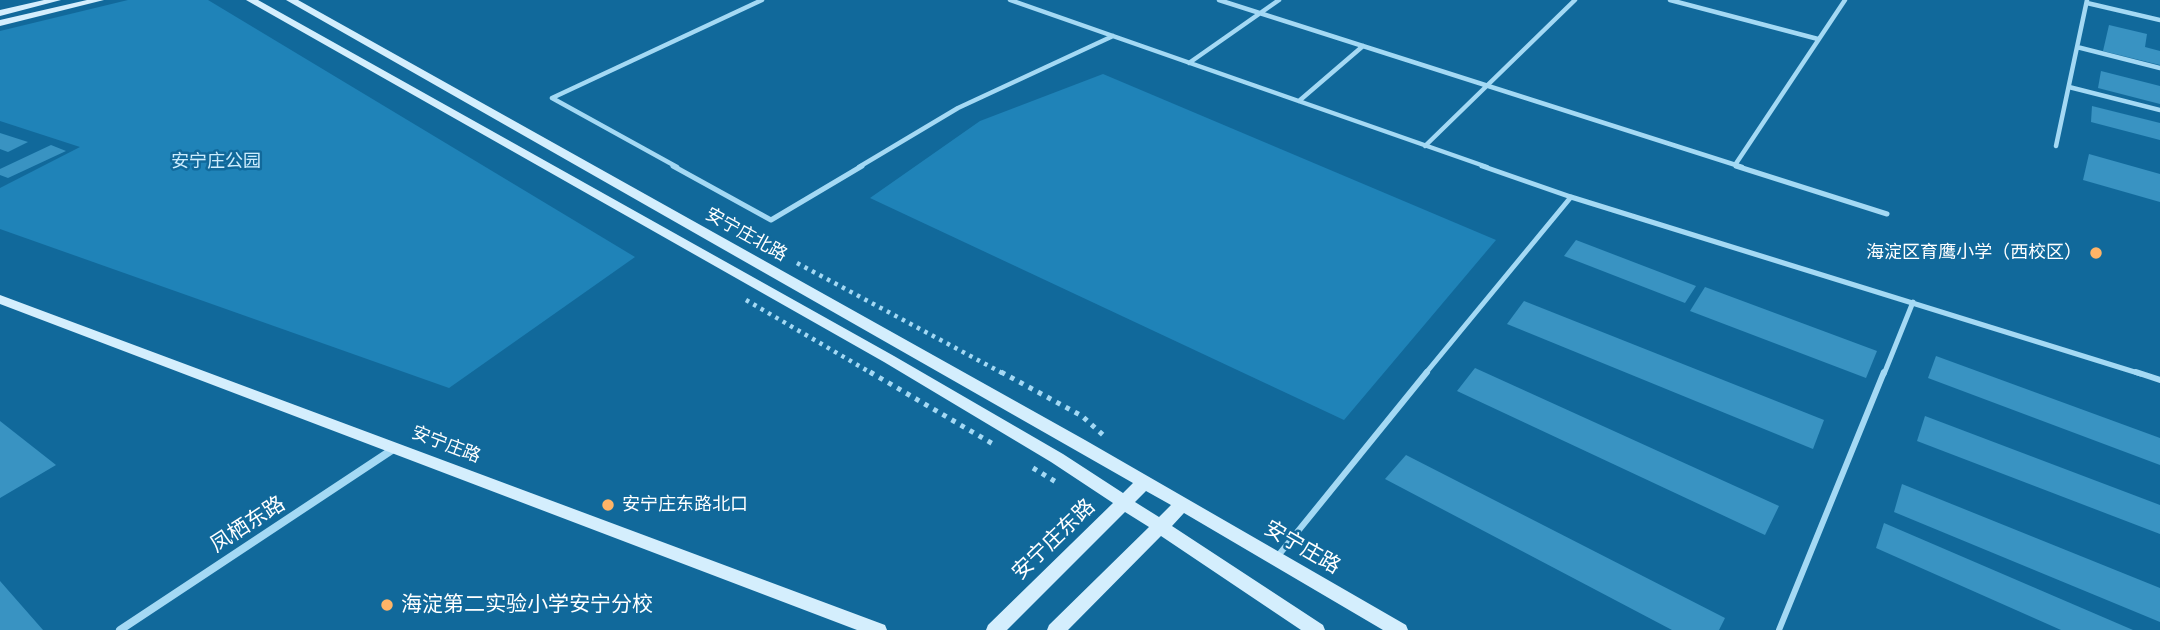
<!DOCTYPE html>
<html>
<head>
<meta charset="utf-8">
<style>
  body { margin:0 }
  canvas { display:block; background:#11699b }
</style>
</head>
<body>
<canvas width="2160" height="630"></canvas>
<script>
const ctx = document.querySelector('canvas').getContext('2d');
ctx.lineJoin = 'round';
function fill(path, color) { ctx.fillStyle = color; ctx.fill(path, 'evenodd'); }
const poly = rows => new Path2D(rows.map(r => 'M' + r).join(''));
function stroke(path, color, width, dash) { ctx.strokeStyle = color; ctx.lineWidth = width; ctx.lineCap = dash ? 'butt' : 'round'; ctx.setLineDash(dash || []); ctx.stroke(path); }
function drawText(font, color, halo, rows, align = 'center') {
  ctx.font = font + ' Helvetica,"Noto Sans SC",sans-serif'; ctx.lineWidth = 5; ctx.setLineDash([]); ctx.textBaseline = 'middle'; ctx.strokeStyle = halo; ctx.fillStyle = color; for (const [text, x, y, turn = 0] of rows) {
    ctx.save(); ctx.translate(x, y); ctx.rotate((+turn || 0) * Math.PI / 180); ctx.textAlign = isNaN(turn) ? turn : align; if (halo) ctx.strokeText(text, 0, 0); ctx.fillText(text, 0, 0); ctx.restore();
  }
}
fill(poly([
  [128,0,208,0,635,257,449,388,0,229,0,188,80,147,0,121,0,31],
  [1103,74,1496,240,1344,420,870,198,980,121]
]), '#1f83b8');
fill(poly([
  [2109,25,2147,34,2145,47,2160,51,2160,65,2103,51],
  [2101,71,2160,86,2160,104,2098,88],
  [2092,106,2160,123,2160,140,2091,122],
  [0,133,28,142,8,152,0,149],
  [51,145,66,151,8,178,0,175,0,169],
  [2089,154,2160,174,2160,202,2083,180],
  [1576,240,1696,286,1685,303,1564,256],
  [1705,287,1877,351,1866,378,1690,311],
  [1524,301,1824,420,1813,449,1507,324],
  [1936,356,2160,438,2160,465,1928,378],
  [1475,368,1779,506,1765,535,1457,391],
  [1925,416,2160,505,2160,534,1917,441],
  [0,421,56,465,0,498],
  [1406,455,1725,618,1719,630,1672,630,1385,479],
  [1902,484,2160,588,2160,622,1894,512],
  [1884,523,2133,630,2061,630,1876,548],
  [0,581,43,630,0,630]
]), '#3993c2');
stroke(poly([
  [797,263,1004,374],
  [746,300,873,374]
]), '#a4d9f4', 4.5, [3.5, 5]);
stroke(poly([
  [870,372,993,444],
  [1001,372,1082,416,1103,435],
  [1033,468,1056,482]
]), '#a4d9f4', 5, [4.5, 6]);
stroke(poly([
  [1010,0,1487,167],
  [1219,0,1742,167],
  [1670,0,1818,39],
  [2087,3,2160,20],
  [2077,47,2160,68],
  [1189,63,1279,0],
  [2069,87,2160,110],
  [552,98,677,167],
  [552,98,762,0],
  [1299,101,1363,46],
  [1425,146,1575,0],
  [2056,146,2087,0],
  [1735,165,1845,0],
  [859,167,958,108,1113,36]
]), '#a4d9f4', 4.5);
stroke(poly([
  [673,166,771,220,862,166],
  [1482,166,1571,197,2141,374],
  [1736,166,1887,214],
  [1425,374,1571,197],
  [1884,374,1913,302]
]), '#a4d9f4', 5);
stroke(poly([
  [2136,372,2160,380],
  [1277,557,1427,372],
  [1779,630,1884,372]
]), '#a4d9f4', 6);
stroke(poly([
  [120,630,395,448]
]), '#a4d9f4', 8);
fill(poly([
  [44,0,61,0,0,16,0,10,44,0],
  [87,0,104,0,0,26,0,20,87,0],
  [246,0,258,0,894,356,1063,454,1123,493,1133,483,286,0,298,0,1085,440,1406,625,1408,630,1383,630,1184,513,1172,526,1323,625,1325,630,1301,630,1161,536,1068,630,1047,630,1049,625,1149,527,1125,512,1007,630,986,630,988,625,1113,503,1051,462,884,362,246,0],
  [1146,491,1171,505,1159,517,1135,502,1146,491],
  [0,295,885,625,887,630,857,630,0,304,0,295]
]), '#d4eefd');
for (const [x, y, r, color] of [
  [2096,253,7,"#ffb467"],
  [608,505,7,"#ffb467"],
  [387,605,7,"#ffb467"]
]) { const dot = new Path2D(); dot.arc(x, y, r, 0, 2 * Math.PI); ctx.fillStyle = color; ctx.fill(dot); stroke(dot, '#11699b', 2.5); }
drawText('18px', '#cdedfe', '#11699b', [
  ["安宁庄公园",216,162]
]);
drawText('18px', '#fff', '#11699b', [
  ["安宁庄北路",746,235,29],
  ["安宁庄路",446,445,21]
]);
drawText('18px', '#fff', '#11699b', [
  ["海淀区育鹰小学（西校区）",2082,253],
  ["安宁庄东路北口",622,505,"left"]
], 'right');
drawText('21px', '#fff', '#11699b', [
  ["凤栖东路",248,525,-33],
  ["安宁庄东路",1054,540,-44],
  ["安宁庄路",1302,548,30]
]);
drawText('21px', '#fff', '#11699b', [
  ["海淀第二实验小学安宁分校",401,605]
], 'left');
</script>
</body>
</html>
